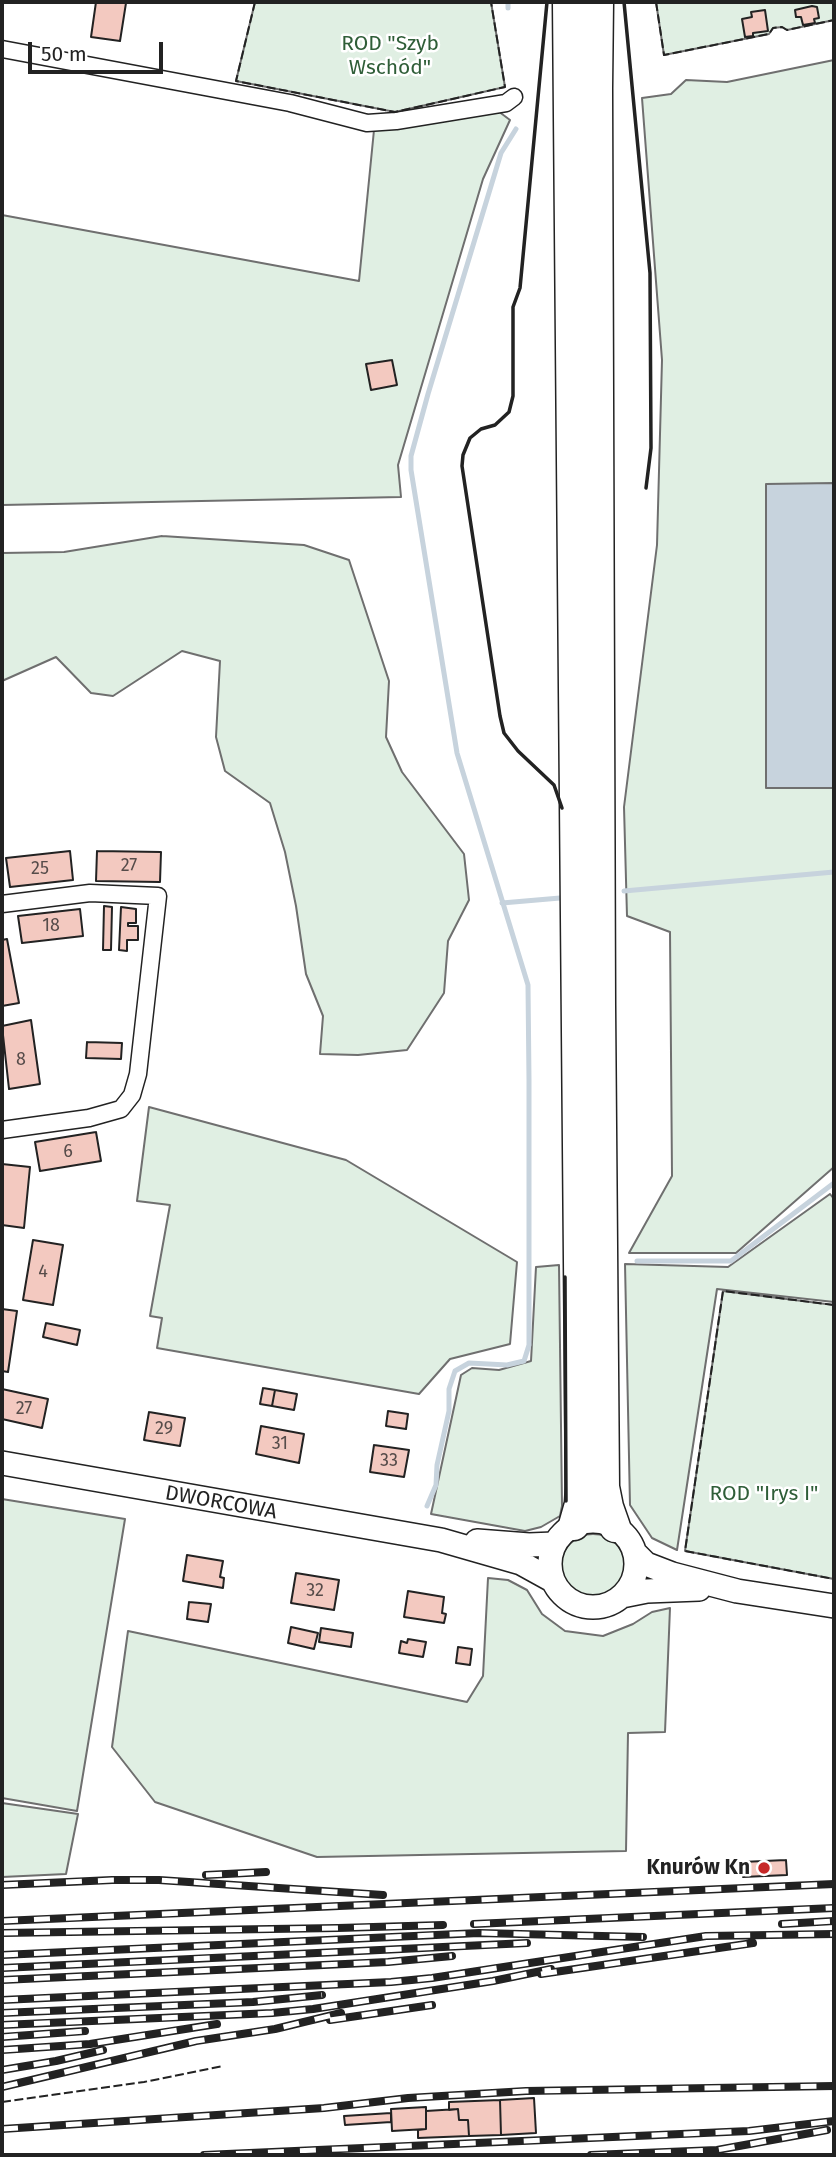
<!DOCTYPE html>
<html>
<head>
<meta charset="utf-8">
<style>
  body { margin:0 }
  #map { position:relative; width:836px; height:2157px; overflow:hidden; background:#fff; font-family:"Fira Sans",sans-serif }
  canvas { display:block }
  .frame { position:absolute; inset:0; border:4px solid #222; pointer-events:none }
  .scale { position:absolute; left:28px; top:42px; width:135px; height:32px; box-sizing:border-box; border:4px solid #222; border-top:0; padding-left:9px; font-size:21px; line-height:24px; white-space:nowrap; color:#222; -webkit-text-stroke:5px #fff; paint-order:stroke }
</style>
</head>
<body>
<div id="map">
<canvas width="836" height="2157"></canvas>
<div class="frame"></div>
<div class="scale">50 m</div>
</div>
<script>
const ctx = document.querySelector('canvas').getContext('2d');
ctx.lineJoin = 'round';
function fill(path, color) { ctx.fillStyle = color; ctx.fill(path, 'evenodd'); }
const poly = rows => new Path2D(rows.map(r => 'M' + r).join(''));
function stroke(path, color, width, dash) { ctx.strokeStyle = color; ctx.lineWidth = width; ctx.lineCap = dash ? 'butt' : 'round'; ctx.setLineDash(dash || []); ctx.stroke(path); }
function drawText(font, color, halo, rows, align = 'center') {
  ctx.font = font + ' "Fira Sans",sans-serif'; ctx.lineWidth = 5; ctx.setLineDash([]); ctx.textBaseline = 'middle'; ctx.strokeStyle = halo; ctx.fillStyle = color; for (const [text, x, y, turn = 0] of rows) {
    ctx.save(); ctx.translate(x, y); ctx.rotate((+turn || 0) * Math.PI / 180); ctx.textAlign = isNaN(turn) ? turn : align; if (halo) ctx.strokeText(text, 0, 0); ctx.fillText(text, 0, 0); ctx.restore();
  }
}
const green = poly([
  [255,2,491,2,505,87,395,112,236,81,255,2],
  [656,2,834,2,834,20,787,30,782,27,773,28,769,34,664,55,656,2],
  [834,60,834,1167,736,1253,629,1253,672,1176,670,932,627,916,624,807,657,545,662,360,642,98,671,94,686,80,727,82,834,60],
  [498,111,510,120,483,179,398,465,401,497,2,505,2,215,359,281,374,130,498,111],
  [162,536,304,545,349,560,389,681,386,737,402,772,464,854,469,900,448,941,444,993,407,1050,358,1055,320,1054,323,1016,306,974,296,906,285,852,270,803,225,771,216,737,220,661,182,651,113,696,91,693,56,657,2,681,2,553,64,552,162,536],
  [149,1107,346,1160,517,1262,510,1344,450,1359,419,1394,157,1348,162,1318,150,1316,170,1205,137,1201,149,1107],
  [830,1194,834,1199,834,1302,717,1289,677,1550,652,1538,630,1505,625,1264,728,1267,830,1194],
  [559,1265,562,1506,560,1516,541,1527,525,1531,431,1514,461,1375,472,1368,499,1370,531,1361,536,1267,559,1265],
  [723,1291,834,1305,834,1579,685,1551,723,1291],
  [2,1499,125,1519,77,1811,2,1798,2,1499],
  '561 1566a32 32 0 1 1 64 0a32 32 0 1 1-64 0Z',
  [488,1578,508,1580,527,1590,542,1614,565,1631,603,1636,633,1624,652,1612,670,1608,665,1732,628,1733,626,1851,317,1857,155,1802,112,1747,128,1631,467,1702,483,1676,488,1578],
  [2,1803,78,1814,66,1874,2,1877,2,1803]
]);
fill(green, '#e0efe3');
stroke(green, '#6f6f6f', 2);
const water = poly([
  [834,483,834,788,766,788,766,484,834,483]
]);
fill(water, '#c7d3dd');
stroke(water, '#6f6f6f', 2);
stroke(poly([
  [508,2,508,8],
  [624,891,834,872],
  [502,903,560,898],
  [637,1261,731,1261,834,1183],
  [427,1506,436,1485,437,1465,449,1411,449,1389,455,1371,469,1363,507,1365,524,1361,529,1345,529,1080,528,985,457,753,411,470,411,456,428,394,501,153,516,129]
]), '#c7d3dd', 5);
const building = poly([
  [96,2,126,3,120,41,91,37,96,2],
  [812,6,817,7,819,18,814,19,815,23,803,25,801,17,796,17,795,10,812,6],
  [765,10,768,31,753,33,753,36,745,37,742,19,752,17,751,12,765,10],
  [392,360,397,385,371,390,366,364,392,360],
  [70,851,73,880,10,887,6,858,70,851],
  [97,851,161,852,160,882,96,881,97,851],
  [104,906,112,907,111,950,103,950,104,906],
  [121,907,136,909,136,923,128,923,128,926,138,926,138,940,127,940,127,951,119,950,121,907],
  [80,909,83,936,22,943,18,916,80,909],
  [7,939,19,1003,2,1006,2,940,7,939],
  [31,1020,40,1084,9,1089,2,1026,31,1020],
  [87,1042,122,1043,121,1059,86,1058,87,1042],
  [96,1132,101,1161,40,1171,35,1142,96,1132],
  [2,1164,30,1167,24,1228,2,1225,2,1164],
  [33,1240,63,1245,53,1305,23,1300,33,1240],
  [2,1309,17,1311,8,1372,2,1371,2,1309],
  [46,1323,80,1330,77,1345,43,1337,46,1323],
  [263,1388,275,1390,272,1406,260,1404,263,1388],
  [2,1389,48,1399,42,1428,2,1419,2,1389],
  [275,1390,297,1394,294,1410,272,1406,275,1390],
  [388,1411,408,1414,406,1429,386,1426,388,1411],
  [149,1412,185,1418,180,1446,144,1440,149,1412],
  [261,1426,304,1434,299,1463,256,1454,261,1426],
  [374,1445,409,1450,404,1477,370,1472,374,1445],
  [187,1555,223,1561,220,1577,224,1578,223,1588,183,1581,187,1555],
  [296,1573,339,1580,334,1610,291,1603,296,1573],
  [408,1591,444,1597,442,1613,446,1614,444,1623,404,1617,408,1591],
  [189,1602,211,1604,208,1622,187,1619,189,1602],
  [291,1627,318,1633,314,1649,288,1643,291,1627],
  [321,1628,353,1633,351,1647,319,1642,321,1628],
  [408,1639,426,1642,423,1657,399,1653,401,1641,407,1643,408,1639],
  [458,1647,472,1649,470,1665,456,1663,458,1647],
  [786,1860,787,1875,743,1877,742,1862,786,1860],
  [534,2098,536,2133,501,2135,500,2100,534,2098],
  [500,2100,501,2135,469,2136,468,2120,459,2120,458,2109,449,2110,449,2102,500,2100],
  [426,2107,426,2129,392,2131,391,2109,426,2107],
  [458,2109,459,2120,468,2120,469,2136,418,2138,418,2130,426,2129,426,2111,458,2109],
  [391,2113,391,2122,345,2125,344,2116,391,2113]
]);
fill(building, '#f3c9c0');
stroke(building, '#222', 2);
const minor = poly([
  [2,49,290,103,367,123,396,121,506,103,514,97],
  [2,904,90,893,158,896,138,1074,132,1095,121,1109,89,1118,2,1130]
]);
const secondary = poly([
  [2,1463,441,1540,521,1563,550,1579],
  '550 1564a43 43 0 1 1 86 0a43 43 0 1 1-86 0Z',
  [477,1541,529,1545,554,1544],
  [635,1553,646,1564,672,1574,737,1591,834,1606],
  [622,1596,647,1591,699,1589]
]);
const motorway = poly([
  [568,2,581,1487,580,1504,574,1525],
  [598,2,597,88,600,1005,604,1487,608,1507,615,1527]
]);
stroke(minor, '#222', 19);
stroke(secondary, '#222', 26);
stroke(motorway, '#222', 33);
stroke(minor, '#fff', 16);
stroke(secondary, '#fff', 23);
stroke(motorway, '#fff', 30);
const rail = poly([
  [206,1875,266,1872],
  [2,1885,112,1880,159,1880,383,1895],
  [2,1921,834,1884],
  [474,1924,834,1908],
  [782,1924,834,1921],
  [2,1933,338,1928,443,1925],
  [2,1955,479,1933,643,1937],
  [2,1968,527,1943],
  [541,1974,753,1943],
  [2,1980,388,1962,452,1956],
  [2,2000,391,1982,432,1978,706,1936,834,1934],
  [2,2013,253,2002,322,1995],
  [330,2020,432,2005],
  [2,2025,272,2013,313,2009,493,1981,551,1969],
  [2,2037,85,2031],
  [2,2050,90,2044,217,2024],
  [2,2070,56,2061,103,2050],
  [2,2087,196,2041,275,2029,341,2013],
  [2,2129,324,2108,408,2098,526,2091,834,2086],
  [204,2155,749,2131,834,2121],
  [591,2155,717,2150,827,2130]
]);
stroke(rail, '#222', 8);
stroke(rail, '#fff', 5, [16]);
stroke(poly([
  [255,2,236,81,395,112,505,87,491,2],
  [656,2,664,55,769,34,773,28,782,27,787,30,834,20],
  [834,1305,723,1291,685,1551,834,1579],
  [2,2102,144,2082,223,2066]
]), '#222', 2, [9, 3.5]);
stroke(poly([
  [547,2,520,288,513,307,513,396,509,412,495,425,481,429,470,438,463,455,462,466,500,716,504,733,518,751,554,785,562,808],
  [624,2,650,273,651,448,646,488],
  [565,1277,566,1501]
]), '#222', 3.5);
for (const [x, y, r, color] of [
  [764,1868,7,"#c62828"]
]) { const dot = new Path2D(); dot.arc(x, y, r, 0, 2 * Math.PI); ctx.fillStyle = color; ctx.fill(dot); stroke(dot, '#fff', 2.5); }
drawText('18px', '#564c4a', null, [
  ["27",129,866],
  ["25",40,869],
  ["18",51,926],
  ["8",21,1060],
  ["6",68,1152],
  ["4",43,1272],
  ["27",24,1409],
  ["29",164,1429],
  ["31",280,1444],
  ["33",389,1461],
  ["32",315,1591]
]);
drawText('21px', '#2f5e38', '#fff', [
  ["ROD \"Szyb",390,44],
  ["Wschód\"",390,68],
  ["ROD \"Irys I\"",764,1494]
]);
drawText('21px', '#222', '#fff', [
  ["DWORCOWA",221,1503,10]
]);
drawText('bold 21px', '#222', '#fff', [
  ["Knurów Kn",750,1868]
], 'right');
</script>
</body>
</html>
